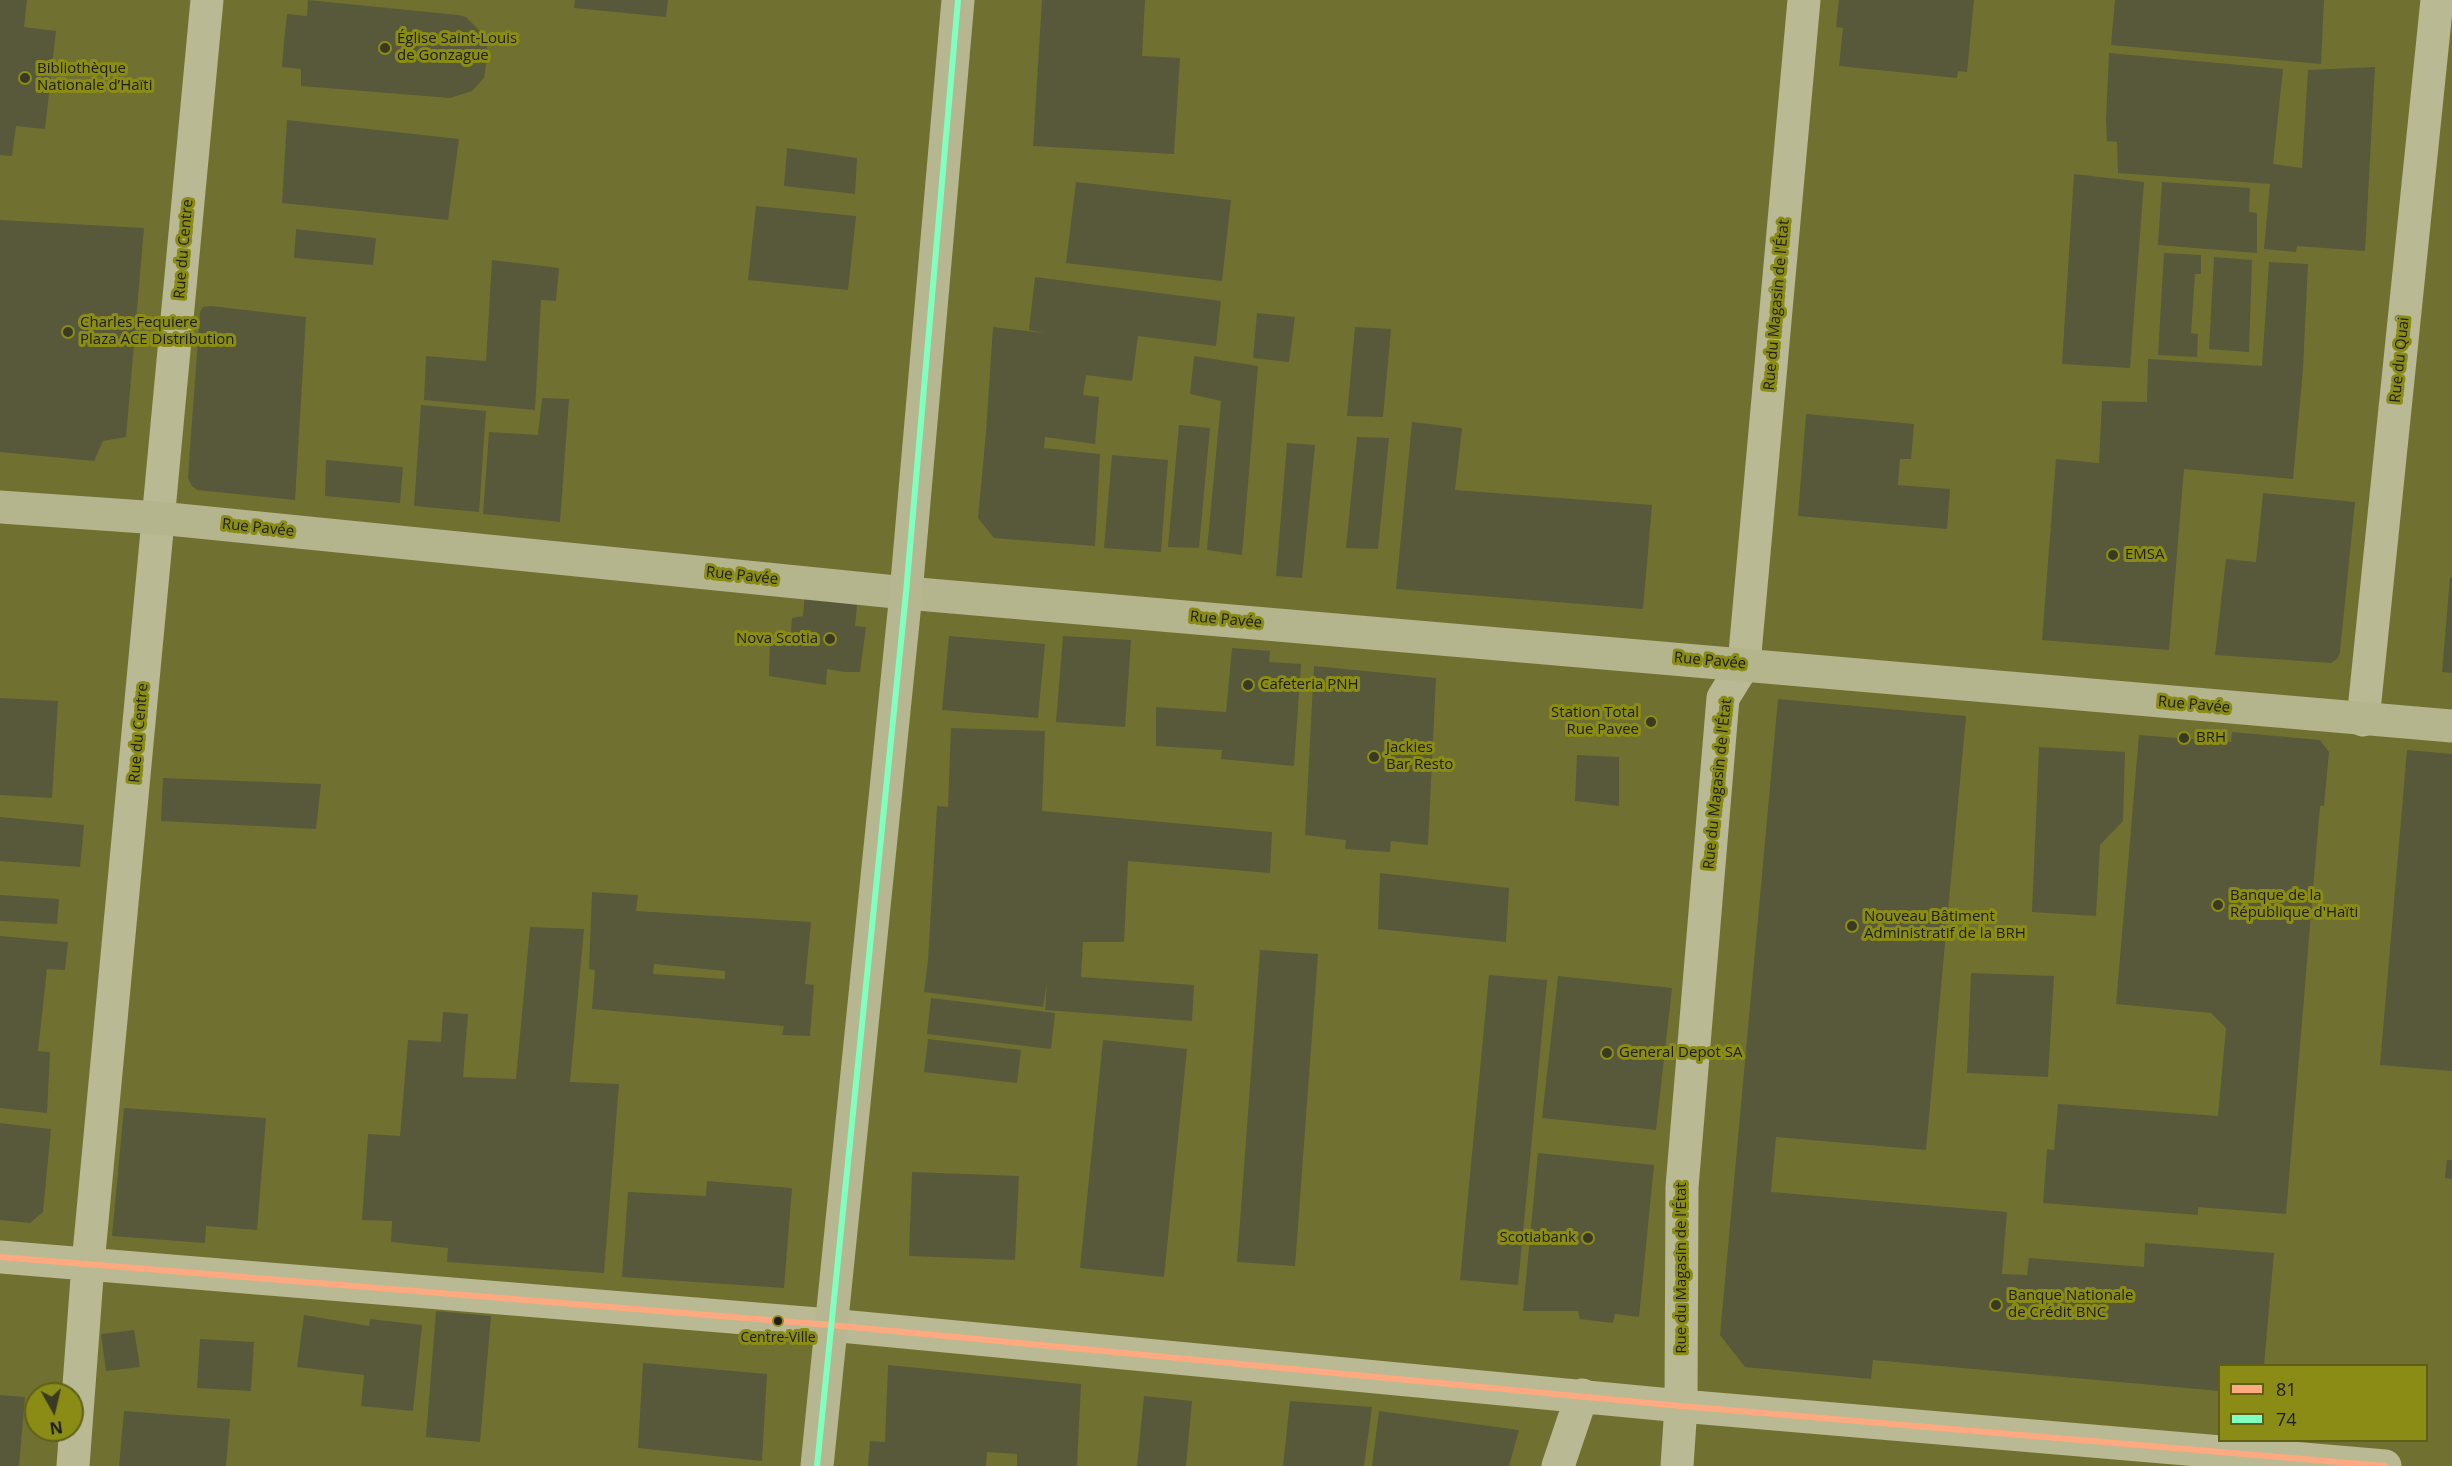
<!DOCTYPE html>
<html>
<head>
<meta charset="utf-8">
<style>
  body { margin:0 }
  #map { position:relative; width:2452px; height:1466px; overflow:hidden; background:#707130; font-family:"Open Sans",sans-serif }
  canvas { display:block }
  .legend { position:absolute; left:2218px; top:1364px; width:210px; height:78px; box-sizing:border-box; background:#8a8c15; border:2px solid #5e6018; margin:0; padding:8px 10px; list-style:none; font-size:18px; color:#1d1d1d }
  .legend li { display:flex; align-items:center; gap:12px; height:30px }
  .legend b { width:30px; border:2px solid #5e6018 }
  .north { position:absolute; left:24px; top:1382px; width:60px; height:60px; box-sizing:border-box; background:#8a8c15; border:2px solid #5e6018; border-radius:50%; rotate:172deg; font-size:16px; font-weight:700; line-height:24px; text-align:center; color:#1d1d1d }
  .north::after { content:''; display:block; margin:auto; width:21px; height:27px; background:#3a3a24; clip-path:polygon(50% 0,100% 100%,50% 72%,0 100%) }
</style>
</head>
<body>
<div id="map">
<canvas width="2452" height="1466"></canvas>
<ul class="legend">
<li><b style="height:8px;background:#ffa980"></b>81</li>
<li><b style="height:8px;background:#80ffbe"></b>74</li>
</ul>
<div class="north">N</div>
</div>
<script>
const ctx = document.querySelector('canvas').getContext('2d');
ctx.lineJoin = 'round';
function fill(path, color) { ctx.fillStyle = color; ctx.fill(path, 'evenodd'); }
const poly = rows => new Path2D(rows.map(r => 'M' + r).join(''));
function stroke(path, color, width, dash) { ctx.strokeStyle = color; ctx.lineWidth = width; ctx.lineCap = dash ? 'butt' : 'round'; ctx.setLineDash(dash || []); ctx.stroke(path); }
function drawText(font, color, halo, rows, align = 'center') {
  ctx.font = font + ' "Open Sans",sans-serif'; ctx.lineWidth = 6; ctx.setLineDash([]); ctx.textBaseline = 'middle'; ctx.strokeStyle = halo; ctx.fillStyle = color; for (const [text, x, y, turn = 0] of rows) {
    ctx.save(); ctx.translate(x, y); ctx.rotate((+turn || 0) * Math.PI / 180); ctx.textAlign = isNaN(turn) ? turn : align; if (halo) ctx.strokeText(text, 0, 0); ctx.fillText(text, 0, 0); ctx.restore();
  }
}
fill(poly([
  [0,0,27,0,24,27,56,31,45,129,16,126,12,156,0,155],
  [308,0,458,15,466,17,484,35,486,43,488,53,484,78,472,91,450,98,301,86,301,69,282,67,284,41,287,14,307,16],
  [575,0,668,0,666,17,574,8],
  [1042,0,1145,0,1142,56,1180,58,1174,154,1033,146],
  [1839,0,1974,0,1967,72,1958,71,1957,78,1839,66,1843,28,1836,27],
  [2115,0,2324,0,2321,64,2111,45],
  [2109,53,2283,69,2273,164,2302,168,2308,70,2375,67,2365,251,2297,246,2296,252,2264,249,2270,184,2118,173,2117,142,2107,141,2106,120],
  [287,120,459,139,448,220,282,203],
  [787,148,857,158,855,194,784,186],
  [2074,174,2144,182,2130,368,2062,364],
  [1076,182,1231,200,1222,281,1066,263],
  [2162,182,2250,188,2249,212,2257,213,2257,253,2158,245],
  [756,206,856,216,848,290,748,280],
  [0,220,144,228,126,437,103,441,94,461,0,452],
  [296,229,376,238,373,265,294,258],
  [2164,253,2201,255,2201,274,2195,274,2191,333,2198,334,2197,357,2158,355],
  [2214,257,2252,260,2249,352,2209,349],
  [492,260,559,268,556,301,541,300,535,410,424,400,426,356,486,361],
  [2269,262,2308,264,2303,369,2293,479,2184,469,2169,650,2042,640,2056,459,2099,463,2102,401,2147,402,2148,359,2262,366],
  [1035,277,1221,301,1216,346,1138,336,1132,381,1086,375,1083,395,1099,397,1095,444,1045,437,1044,448,1100,454,1095,546,994,538,978,518,986,432,993,327,1044,333,1029,330],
  [211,306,306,317,295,500,197,490,192,486,188,478,190,448,200,312,203,307],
  [1257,313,1295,317,1289,362,1253,358],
  [1355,327,1391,329,1383,417,1347,416],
  [1194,356,1258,366,1242,555,1207,550,1221,401,1190,394],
  [542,398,569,399,560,522,483,514,489,432,538,435],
  [421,405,486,411,479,512,414,506],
  [1806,414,1914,424,1911,459,1900,459,1898,485,1950,489,1947,529,1798,516],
  [1412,422,1462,428,1455,490,1652,505,1643,609,1396,589],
  [1179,425,1210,428,1199,548,1168,547],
  [1357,437,1389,438,1378,549,1346,548],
  [1287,443,1315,445,1302,578,1276,576],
  [1112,455,1168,460,1161,552,1104,548],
  [326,460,403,467,400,503,325,496],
  [2263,493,2355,502,2340,652,2338,658,2331,663,2215,655,2226,559,2256,562],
  [2450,578,2452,578,2452,673,2442,672],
  [805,592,858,595,855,626,866,627,860,672,844,672,827,669,826,685,769,676,770,639,790,646,792,618,803,616],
  [949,636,1045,644,1038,718,942,710],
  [1063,636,1131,640,1125,727,1056,722],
  [1232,648,1270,651,1269,662,1301,664,1294,766,1221,759,1222,750,1156,746,1156,707,1226,712],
  [1314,666,1436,678,1428,845,1391,841,1390,852,1345,849,1346,840,1305,835],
  [0,698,58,701,52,798,0,795],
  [1778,699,1966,716,1926,1150,1776,1137,1771,1192,2007,1212,2002,1274,2027,1275,2029,1258,2144,1267,2145,1243,2274,1253,2264,1365,2220,1365,2220,1391,1873,1360,1871,1379,1745,1367,1720,1335],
  [951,728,1045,731,1042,811,1272,832,1270,873,1128,861,1124,942,1083,942,1081,977,1194,985,1192,1021,1045,1010,1047,982,1043,1007,924,992,928,960,937,806,948,807],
  [2232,732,2320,740,2329,752,2324,806,2320,806,2286,1214,2198,1207,2198,1215,2043,1203,2047,1149,2054,1150,2058,1104,2218,1116,2226,1028,2211,1013,2116,1004,2139,735,2231,742],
  [2039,747,2125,752,2123,821,2100,845,2096,916,2032,912],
  [2407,750,2452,754,2452,1071,2380,1065],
  [1577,755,1619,757,1619,806,1575,801],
  [163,778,321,784,316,829,161,821],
  [0,817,84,825,80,867,0,861],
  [1380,873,1509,888,1506,942,1378,929],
  [592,892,638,895,636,911,811,922,805,984,814,985,810,1036,782,1035,784,1026,592,1009,595,970,589,969],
  [654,964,725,971,725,979,653,974],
  [0,895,59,899,57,924,0,921],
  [530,927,584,929,570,1082,619,1084,604,1273,447,1262,448,1248,391,1242,392,1221,362,1220,368,1134,400,1136,408,1040,441,1042,443,1012,468,1014,463,1077,516,1079],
  [0,936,68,942,65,970,47,969,38,1051,50,1052,47,1113,0,1108],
  [1260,950,1318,954,1295,1266,1237,1262],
  [1971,973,2054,976,2048,1077,1967,1073],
  [1489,975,1547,980,1518,1285,1460,1280],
  [1558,976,1672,988,1656,1130,1542,1118],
  [931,998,1055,1013,1051,1049,927,1034],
  [928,1039,1021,1050,1017,1083,924,1072],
  [1103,1040,1187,1049,1164,1277,1080,1268],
  [124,1108,266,1118,257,1230,206,1226,205,1243,112,1236],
  [0,1123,51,1129,43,1212,30,1223,0,1220],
  [1538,1153,1654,1165,1639,1317,1615,1314,1613,1323,1580,1319,1578,1311,1523,1311],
  [2447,1160,2452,1160,2452,1179,2445,1178],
  [912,1172,1019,1176,1015,1260,909,1256],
  [707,1181,792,1188,784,1288,622,1277,628,1192,706,1196],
  [436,1311,491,1316,480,1442,426,1437],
  [304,1315,369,1326,370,1319,422,1325,413,1411,361,1406,364,1375,297,1367],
  [134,1330,140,1367,106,1371,101,1334],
  [200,1339,254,1342,251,1391,197,1388],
  [643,1363,767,1374,762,1461,638,1448],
  [888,1365,1081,1384,1077,1466,1017,1466,1017,1454,987,1452,986,1466,868,1466,870,1441,885,1442],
  [0,1395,25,1397,19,1466,0,1466],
  [1144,1396,1192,1401,1186,1466,1137,1466],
  [1290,1401,1372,1407,1364,1466,1283,1466],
  [124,1411,230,1419,226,1466,119,1466],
  [1379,1411,1519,1430,1509,1466,1372,1466]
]), '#58593a');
stroke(poly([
  [2363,720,2437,0],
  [0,1257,830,1325,1681,1406,2385,1466],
  [73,1466,88,1264,207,0],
  [1558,1466,1582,1395],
  [1677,1466,1681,1406,1682,1187,1723,698,1744,664,1804,0]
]), '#b9b993', 33);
stroke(poly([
  [0,507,159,518,906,593,2452,726]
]), '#b4b48d', 33);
stroke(poly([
  [817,1466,906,593,958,0]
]), '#b6b791', 33);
stroke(poly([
  [0,1257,830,1325,1681,1406,2385,1466]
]), '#ffa980', 6);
stroke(poly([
  [817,1466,906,593,958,0]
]), '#80ffbe', 6);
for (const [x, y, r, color] of [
  [385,48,6,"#3a3a24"],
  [25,78,6,"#3a3a24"],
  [68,332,6,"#3a3a24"],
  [2113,555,6,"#3a3a24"],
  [830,639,6,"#3a3a24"],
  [1248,685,6,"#3a3a24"],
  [1651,722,6,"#3a3a24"],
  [2184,738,6,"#3a3a24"],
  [1374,757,6,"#3a3a24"],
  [2218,905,6,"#3a3a24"],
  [1852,926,6,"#3a3a24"],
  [1607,1053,6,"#3a3a24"],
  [1588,1238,6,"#3a3a24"],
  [1996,1305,6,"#3a3a24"],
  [778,1321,5,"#1d1d1d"]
]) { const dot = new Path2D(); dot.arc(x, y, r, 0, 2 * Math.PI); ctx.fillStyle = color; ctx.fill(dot); stroke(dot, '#8a8c15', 2); }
drawText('14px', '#1d1d1d', '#8a8c15', [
  ["Centre-Ville",778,1338]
]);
drawText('15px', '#1d1d1d', '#8a8c15', [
  ["Église Saint-Louis",397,39],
  ["de Gonzague",397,56],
  ["Bibliothèque",37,69],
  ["Nationale d’Haïti",37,86],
  ["Charles Fequiere",80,323],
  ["Plaza ACE Distribution",80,340],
  ["EMSA",2125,555],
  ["Nova Scotia",818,639,"right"],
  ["Cafeteria PNH",1260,685],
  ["Station Total",1639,713,"right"],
  ["Rue Pavee",1639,730,"right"],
  ["BRH",2196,738],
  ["Jackies",1386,748],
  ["Bar Resto",1386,765],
  ["Banque de la",2230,896],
  ["République d'Haïti",2230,913],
  ["Nouveau Bâtiment",1864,917],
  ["Administratif de la BRH",1864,934],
  ["General Depot SA",1619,1053],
  ["Scotiabank",1576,1238,"right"],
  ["Banque Nationale",2008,1296],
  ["de Crédit BNC",2008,1313]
], 'left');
drawText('15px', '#1d1d1d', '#8a8c15', [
  ["Rue du Centre",184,249,-85],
  ["Rue du Magasin de l'État",1777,305,-85],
  ["Rue du Quai",2400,360,-84],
  ["Rue Pavée",258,528,6],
  ["Rue Pavée",742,576,6],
  ["Rue Pavée",1226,620,5],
  ["Rue Pavée",1710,661,5],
  ["Rue Pavée",2194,705,5],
  ["Rue du Centre",139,733,-85],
  ["Rue du Magasin de l'État",1718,784,-84],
  ["Rue du Magasin de l'État",1682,1268,-90]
]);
</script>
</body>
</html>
